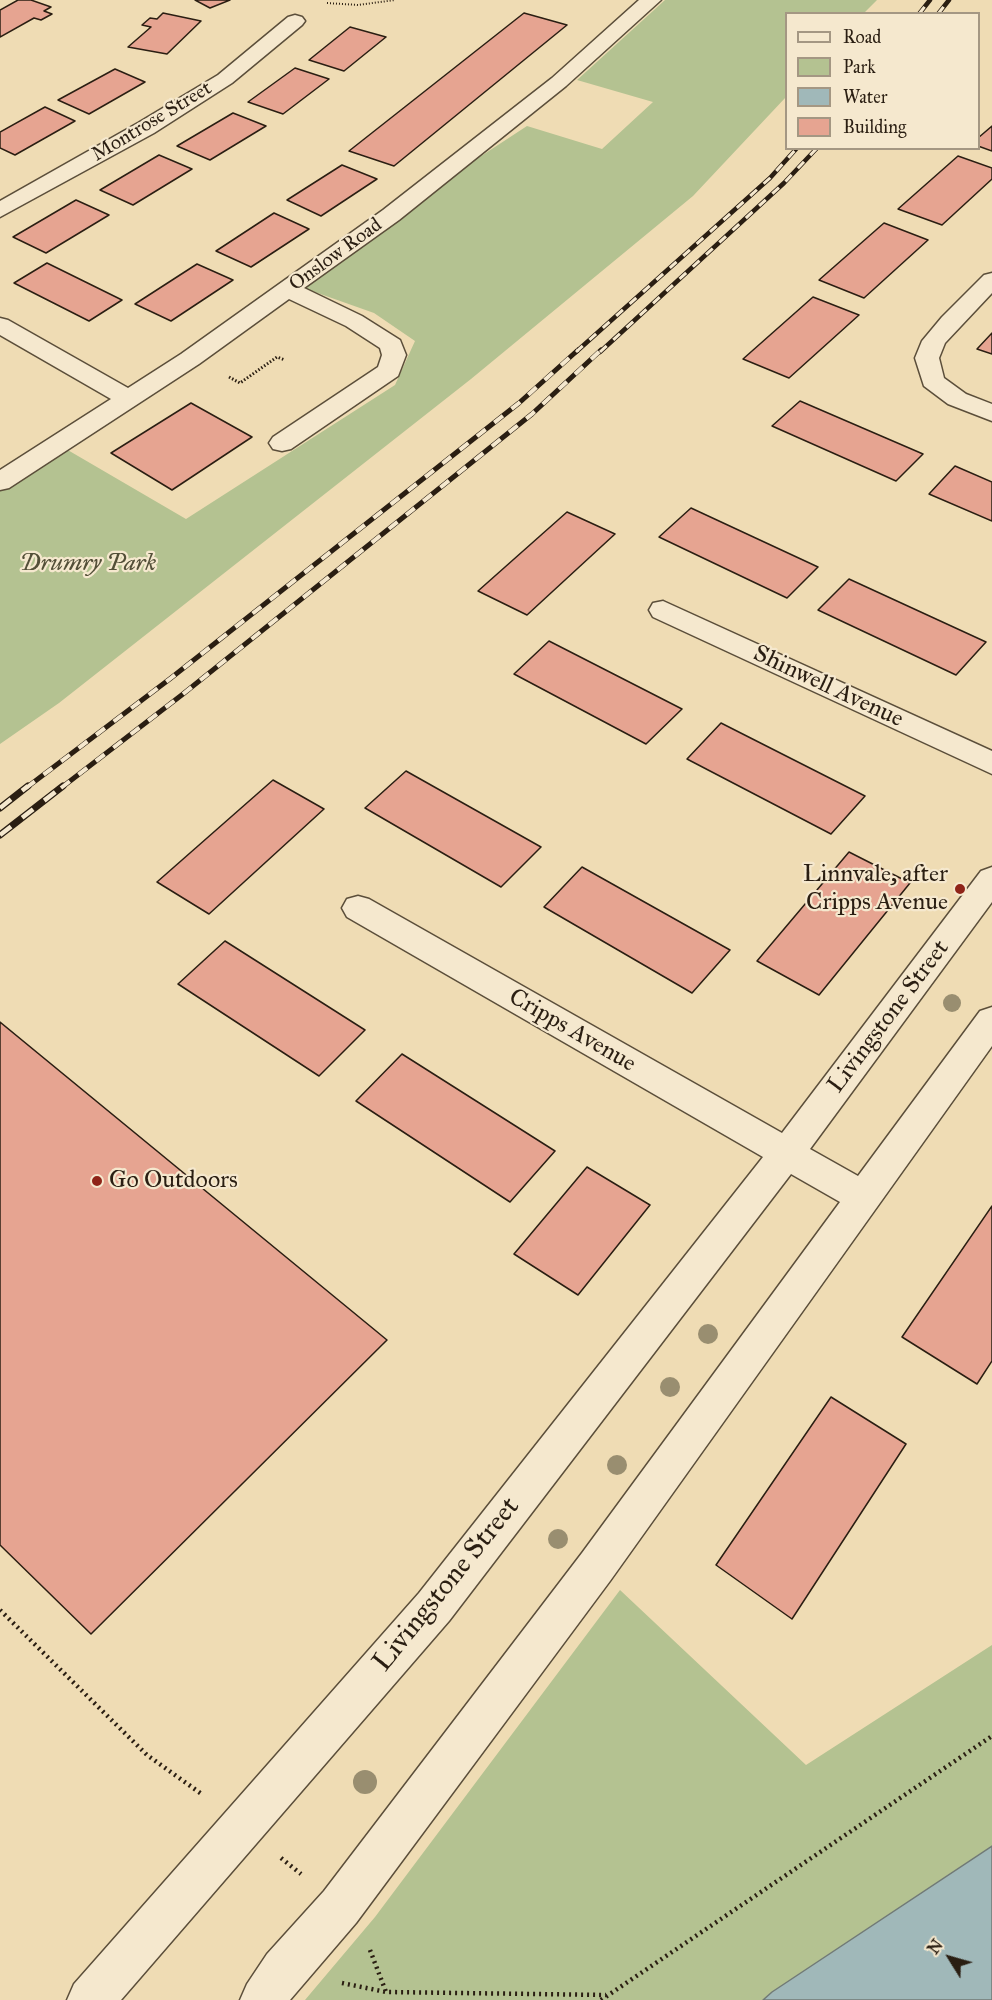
<!DOCTYPE html>
<html>
<head>
<meta charset="utf-8">
<style>
  body { margin:0 }
  #map { position:relative; width:992px; height:2000px; overflow:hidden; background:#efdcb4; font-family:"IM FELL Great Primer",serif }
  canvas { display:block }
  .legend { position:absolute; left:785px; top:12px; width:195px; height:138px; box-sizing:border-box; background:#f5e8ce; border:2px solid #a49783; margin:0; padding:8px 10px; list-style:none; font-size:18px; color:#2a1e12 }
  .legend li { display:flex; align-items:center; gap:12px; height:30px }
  .legend b { width:30px; border:2px solid #a49783 }
  .north { position:absolute; left:920px; top:1928px; width:60px; height:60px; -webkit-text-stroke:4px #f5e8ce; paint-order:stroke; rotate:307deg; font-size:16px; font-weight:700; line-height:24px; text-align:center; color:#2a1e12 }
  .north::after { content:''; display:block; margin:auto; width:21px; height:27px; background:#2a1e12; clip-path:polygon(50% 0,100% 100%,50% 72%,0 100%) }
</style>
</head>
<body>
<div id="map">
<canvas width="992" height="2000"></canvas>
<ul class="legend">
<li><b style="height:8px;background:#f5e8ce"></b>Road</li>
<li><b style="height:16px;background:#b4c291"></b>Park</li>
<li><b style="height:16px;background:#a0b8b9"></b>Water</li>
<li><b style="height:16px;background:#e6a491"></b>Building</li>
</ul>
<div class="north">N</div>
</div>
<script>
const ctx = document.querySelector('canvas').getContext('2d');
ctx.lineJoin = 'round';
function fill(path, color) { ctx.fillStyle = color; ctx.fill(path, 'evenodd'); }
const poly = rows => new Path2D(rows.map(r => 'M' + r).join(''));
function stroke(path, color, width, dash) { ctx.strokeStyle = color; ctx.lineWidth = width; ctx.lineCap = dash ? 'butt' : 'round'; ctx.setLineDash(dash || []); ctx.stroke(path); }
function drawText(font, color, halo, rows, align = 'center') {
  ctx.font = font + ' "IM FELL Great Primer",serif'; ctx.lineWidth = 4.5; ctx.setLineDash([]); ctx.textBaseline = 'middle'; ctx.strokeStyle = halo; ctx.fillStyle = color; for (const [text, x, y, turn = 0] of rows) {
    ctx.save(); ctx.translate(x, y); ctx.rotate((+turn || 0) * Math.PI / 180); ctx.textAlign = isNaN(turn) ? turn : align; if (halo) ctx.strokeText(text, 0, 0); ctx.fillText(text, 0, 0); ctx.restore();
  }
}
fill(poly([
  [665,0,877,0,864,13,786,14,786,97,693,196,471,379,59,703,0,744,0,491,66,449,186,519,395,385,415,341,374,313,295,285,391,215,527,126,602,149,653,102,577,80],
  [620,1590,806,1765,992,1645,992,1846,763,2000,305,2000,375,1917]
]), '#b4c291');
const water = poly([
  [992,1846,992,2000,763,2000,772,1992,992,1846]
]);
fill(water, '#a0b8b9');
stroke(water, '#717a76', 1.5);
const building = poly([
  [18,0,31,0,51,7,44,11,52,14,41,20,34,18,0,37,0,10,18,0],
  [195,0,230,0,210,8,195,0],
  [163,13,201,21,167,54,128,47,151,27,142,25,150,18,157,19,163,13],
  [524,13,567,25,394,166,349,151,524,13],
  [350,27,386,37,344,71,309,60,350,27],
  [295,68,329,79,283,114,248,102,295,68],
  [115,69,145,82,89,114,58,100,115,69],
  [45,107,75,121,15,155,0,148,0,132,45,107],
  [233,113,266,126,210,160,177,146,233,113],
  [992,126,992,151,978,146,978,138,992,126],
  [159,155,192,169,133,205,100,190,159,155],
  [958,156,992,168,992,179,942,225,898,209,958,156],
  [342,165,377,179,321,216,287,200,342,165],
  [76,200,109,215,46,253,13,237,76,200],
  [274,213,309,229,251,267,216,251,274,213],
  [884,223,928,240,864,298,819,280,884,223],
  [47,263,122,300,89,321,14,283,47,263],
  [197,264,233,280,171,321,135,304,197,264],
  [813,297,859,315,789,378,743,359,813,297],
  [992,333,992,354,977,349,992,333],
  [800,401,923,454,896,481,772,426,800,401],
  [191,403,252,437,172,490,111,453,191,403],
  [955,466,992,482,992,521,929,494,955,466],
  [691,508,818,567,787,598,659,537,691,508],
  [567,512,615,534,527,615,478,591,567,512],
  [849,579,986,642,956,675,818,610,849,579],
  [549,641,682,709,646,744,514,674,549,641],
  [721,723,865,796,831,834,687,759,721,723],
  [406,771,541,847,501,887,365,808,406,771],
  [273,780,324,809,209,914,157,882,273,780],
  [849,852,910,883,819,995,757,961,849,852],
  [582,867,730,950,692,993,544,907,582,867],
  [225,941,365,1030,319,1076,178,984,225,941],
  [0,1022,387,1340,91,1634,0,1545,0,1022],
  [402,1054,555,1151,510,1202,356,1101,402,1054],
  [587,1167,650,1205,578,1295,514,1254,587,1167],
  [992,1206,992,1361,977,1384,902,1337,992,1206],
  [831,1397,906,1444,792,1619,716,1565,831,1397]
]);
fill(building, '#e6a491');
stroke(building, '#2a1e12', 1.5);
const minor = poly([
  [639,0,661,0,566,86,399,220,304,288,362,316,400,340,406,355,398,376,291,449,282,451,273,449,269,443,273,437,378,367,382,355,380,348,346,326,289,299,199,364,9,488,0,490,0,470,111,399,0,335,0,318,8,320,128,388,181,354,383,210,552,78,639,0],
  [295,15,302,17,305,21,302,25,232,83,154,133,0,217,0,201,138,123,218,75,288,17,295,15],
  [992,273,992,293,945,343,939,358,944,378,966,394,992,404,992,421,948,404,924,386,915,358,922,341,942,317,984,275,992,273],
  [663,601,992,751,992,774,653,617,649,610,653,603,663,601],
  [992,867,992,902,810,1149,858,1176,980,1011,992,1007,992,1046,610,1581,356,1923,290,2000,240,2000,247,1984,267,1954,324,1891,582,1553,840,1202,791,1174,449,1621,121,2000,67,2000,74,1984,419,1593,763,1157,347,917,342,908,347,899,358,896,369,899,782,1133,981,871,992,867]
]);
stroke(minor, '#5b4e3a', 3);
stroke(poly([
  [327,3,358,5,395,0]
]), '#2a1e12', 2, [1, 2]);
stroke(poly([
  [229,377,240,383,277,357,285,360]
]), '#2a1e12', 3, [1.5, 2]);
stroke(poly([
  [0,1610,147,1755,203,1795],
  [281,1858,301,1874],
  [370,1950,386,1992],
  [342,1983,386,1992,606,1995],
  [601,2000,992,1736]
]), '#2a1e12', 4.5, [2, 4]);
fill(minor, '#f5e8ce');
const railFar2 = poly([
  [919,14,930,0],
  [938,14,949,0],
  [576,352,770,178,797,148],
  [600,352,784,183,817,148]
]);
const railFar1 = poly([
  [26,788,171,678,519,403,578,350],
  [61,788,183,694,532,414,601,350]
]);
const rail = poly([
  [0,808,28,786],
  [0,835,63,786]
]);
stroke(railFar2, '#2a1e12', 4.5);
stroke(railFar1, '#2a1e12', 5);
stroke(rail, '#2a1e12', 7);
stroke(railFar2, '#f5e8ce', 3, [9]);
stroke(railFar1, '#f5e8ce', 4, [11]);
stroke(rail, '#f5e8ce', 4.5, [14]);
ctx.fillStyle = '#998e70';
for (const [x, y, r] of [
  [952,1003,9],
  [708,1334,10],
  [670,1387,10],
  [617,1465,10],
  [558,1539,10],
  [365,1782,12]
]) { ctx.beginPath(); ctx.arc(x, y, r, 0, 2 * Math.PI); ctx.fill(); }
for (const [x, y, r, color] of [
  [960,889,6,"#8f2418"],
  [97,1181,6,"#8f2418"]
]) { const dot = new Path2D(); dot.arc(x, y, r, 0, 2 * Math.PI); ctx.fillStyle = color; ctx.fill(dot); stroke(dot, '#f5e8ce', 2); }
drawText('20px', '#2a1e12', '#f5e8ce', [
  ["Montrose Street",152,122,-31],
  ["Onslow Road",336,255,-36]
]);
drawText('italic 24px', '#534f38', '#f5e8ce', [
  ["Drumry Park",88,564]
]);
drawText('24px', '#2a1e12', '#f5e8ce', [
  ["Shinwell Avenue",828,687,25],
  ["Livingstone Street",889,1017,-53],
  ["Cripps Avenue",572,1031,30]
]);
drawText('24px', '#2a1e12', '#f5e8ce', [
  ["Linnvale, after",948,875],
  ["Cripps Avenue",948,903],
  ["Go Outdoors",109,1181,"left"]
], 'right');
drawText('28px', '#2a1e12', '#f5e8ce', [
  ["Livingstone Street",447,1585,-51]
]);
</script>
</body>
</html>
